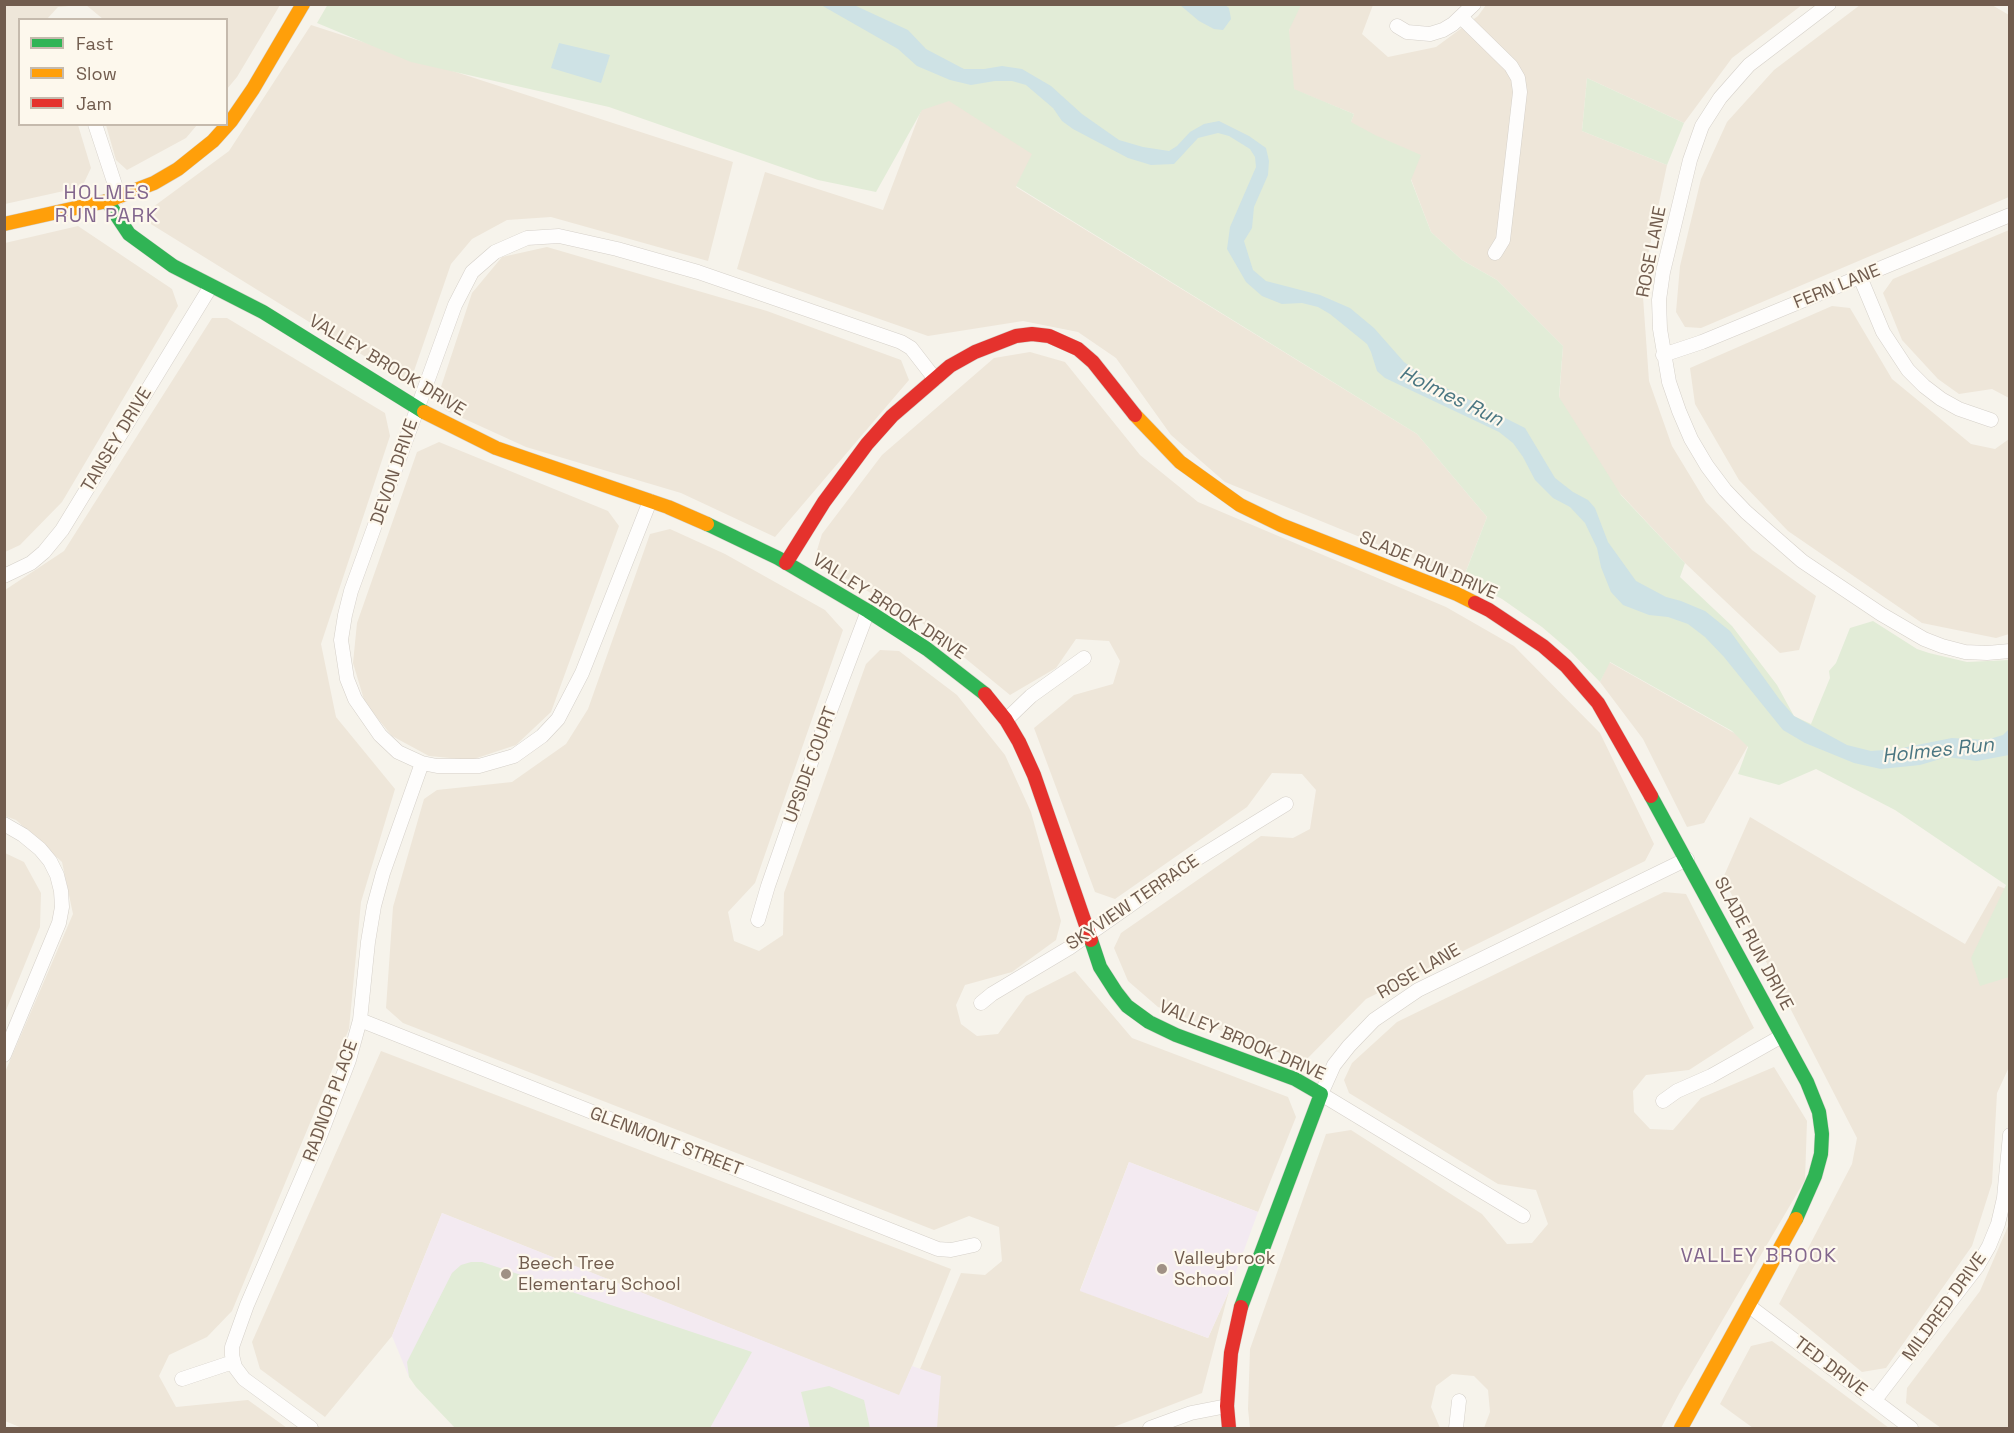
<!DOCTYPE html>
<html>
<head>
<meta charset="utf-8">
<style>
  body { margin:0 }
  #map { position:relative; width:2014px; height:1433px; overflow:hidden; background:#f6f3eb; font-family:"Space Grotesk",sans-serif }
  canvas { display:block }
  .frame { position:absolute; inset:0; border:6px solid #715c4e; pointer-events:none }
  .legend { position:absolute; left:18px; top:18px; width:210px; height:108px; box-sizing:border-box; background:#fdf8ed; border:2px solid #c5baad; margin:0; padding:8px 10px; list-style:none; font-size:18px; color:#715c4e }
  .legend li { display:flex; align-items:center; gap:12px; height:30px }
  .legend b { width:30px; border:2px solid #c5baad }
</style>
</head>
<body>
<div id="map">
<canvas width="2014" height="1433"></canvas>
<div class="frame"></div>
<ul class="legend">
<li><b style="height:8px;background:#30b455"></b>Fast</li>
<li><b style="height:8px;background:#ff9f0a"></b>Slow</li>
<li><b style="height:8px;background:#e5322d"></b>Jam</li>
</ul>
</div>
<script>
const ctx = document.querySelector('canvas').getContext('2d');
ctx.lineJoin = 'round';
function fill(path, color) { ctx.fillStyle = color; ctx.fill(path, 'evenodd'); }
const poly = rows => new Path2D(rows.map(r => 'M' + r).join(''));
function stroke(path, color, width, dash) { ctx.strokeStyle = color; ctx.lineWidth = width; ctx.lineCap = dash ? 'butt' : 'round'; ctx.setLineDash(dash || []); ctx.stroke(path); }
function drawText(font, color, halo, rows, align = 'center') {
  ctx.font = font + ' "Space Grotesk",sans-serif'; ctx.lineWidth = 4.5; ctx.setLineDash([]); ctx.textBaseline = 'middle'; ctx.strokeStyle = halo; ctx.fillStyle = color; for (const [text, x, y, turn = 0] of rows) {
    ctx.save(); ctx.translate(x, y); ctx.rotate((+turn || 0) * Math.PI / 180); ctx.textAlign = isNaN(turn) ? turn : align; if (halo) ctx.strokeText(text, 0, 0); ctx.fillText(text, 0, 0); ctx.restore();
  }
}
fill(poly([
  [4,5,79,5,58,7,47,19,20,20,20,124,78,125,91,168,82,187,5,204],
  [86,5,280,5,237,77,227,89,226,20,103,19],
  [1291,5,1373,5,1362,34,1388,57,1436,47,1478,16,1486,5,1802,5,1732,58,1684,123,1587,78,1582,131,1667,165,1642,283,1649,381,1672,446,1706,502,1752,550,1816,596,1799,650,1780,653,1685,563,1557,426,1563,346,1497,280,1462,260,1431,232,1411,179,1350,124,1354,114,1285,86],
  [1860,5,1992,5,2009,15,2009,197,1701,328,1685,327,1676,312,1680,266,1701,179,1727,122,1774,70],
  [311,25,733,162,708,261,551,217,507,220,472,239,451,264,414,371,403,380,146,221,153,207,229,151],
  [943,53,1048,125,1016,187,1417,434,1487,517,1463,579,1225,482,1171,435,1116,358,1078,332,1023,321,928,336,737,269,765,172,883,210],
  [106,125,106,124,197,125,186,138,127,170,116,160],
  [78,226,172,289,178,306,62,502,20,545,5,552,5,243],
  [2009,230,2009,398,1992,389,1959,394,1938,379,1902,340,1883,293,1893,279],
  [547,247,767,311,901,360,909,380,775,537,681,493,526,447,445,410,439,393,472,293,502,257],
  [1832,306,1850,308,1892,379,1971,444,1995,449,2009,439,2009,634,1996,638,1922,623,1788,531,1739,480,1695,404,1690,368],
  [212,318,227,318,385,413,390,436,321,644,336,717,395,789,361,902,349,1029,232,1311,207,1337,169,1355,159,1376,176,1407,248,1400,287,1428,22,1428,5,1421,5,1072,73,914,62,862,16,820,5,816,5,590,64,551],
  [1030,352,1065,362,1140,455,1198,502,1446,607,1514,646,1600,733,1654,844,1645,861,1366,999,1304,1062,1158,1007,1128,981,1114,948,1121,933,1261,836,1293,838,1310,829,1316,790,1302,774,1272,773,1247,807,1115,899,1095,892,1034,728,1074,695,1113,684,1120,661,1109,641,1076,639,1056,668,1010,695,921,622,814,560,822,534,882,455,994,358],
  [439,442,608,511,619,526,551,712,516,745,471,760,429,756,392,736,365,703,353,663,357,623,417,452],
  [670,529,725,554,825,610,843,630,755,883,728,912,734,941,759,951,783,935,784,893,866,664,880,650,899,651,957,695,1005,755,1031,812,1061,921,1056,940,1012,972,965,985,956,1005,961,1024,977,1036,998,1034,1026,996,1075,971,1132,1038,1288,1097,1296,1117,1258,1212,1129,1162,1080,1290,1208,1338,1229,1291,1202,1393,1111,1428,937,1428,920,1369,961,1273,985,1275,1002,1261,999,1227,969,1216,934,1230,403,1023,386,1008,393,907,424,799,437,790,512,782,566,744,588,709,650,534],
  [1609,662,1750,742,1704,823,1687,827,1643,739,1600,682],
  [1750,817,1965,944,1998,886,2009,890,2009,1067,1997,1093,1992,1183,1972,1246,1886,1368,1862,1372,1779,1304,1852,1164,1857,1138,1723,878],
  [5,853,24,862,41,893,40,927,5,1013],
  [1664,892,1686,894,1754,1028,1689,1070,1646,1075,1633,1091,1634,1112,1650,1129,1673,1130,1701,1098,1774,1067,1807,1121,1805,1180,1679,1394,1661,1428,1484,1428,1490,1412,1488,1390,1474,1376,1452,1374,1436,1386,1431,1407,1440,1428,1250,1428,1248,1409,1250,1349,1326,1134,1351,1130,1482,1214,1507,1244,1532,1243,1548,1224,1536,1190,1498,1184,1349,1093,1344,1080,1352,1063,1397,1022],
  [381,1051,951,1269,900,1396,442,1213,392,1336,325,1417,260,1369,252,1342],
  [2009,1224,2009,1428,1941,1428,1906,1403,1907,1388,1980,1291],
  [1772,1341,1889,1428,1753,1428,1720,1404,1751,1346]
]), '#eee6d9');
fill(poly([
  [1129,1162,1258,1212,1229,1291,1208,1338,1080,1291],
  [442,1213,899,1395,912,1366,941,1376,937,1428,455,1428,409,1377,392,1336]
]), '#f3eaf1');
fill(poly([
  [328,4,1301,5,1289,30,1294,89,1354,114,1351,122,1375,135,1421,155,1411,180,1431,232,1462,260,1497,280,1563,346,1559,397,1621,495,1685,563,1680,577,1732,626,1777,685,1794,716,1811,724,1830,678,1829,671,1836,663,1850,628,1873,621,1917,649,1929,653,1967,662,2009,660,2009,977,1980,986,1971,958,2006,885,1895,810,1816,769,1779,785,1738,774,1748,747,1732,731,1610,662,1600,682,1570,651,1542,627,1502,599,1463,579,1487,517,1417,434,1016,186,1032,154,949,101,922,110,876,192,818,180,609,107,411,62,317,23],
  [1587,78,1684,123,1667,165,1582,131],
  [471,1262,482,1262,752,1352,710,1428,455,1428,416,1387,409,1377,407,1362,452,1273,461,1265],
  [829,1386,864,1400,870,1428,810,1428,801,1392]
]), '#e2ecd7');
fill(poly([
  [821,5,854,5,908,30,926,49,964,69,984,69,1002,66,1022,69,1051,86,1082,114,1119,140,1143,147,1169,151,1177,146,1190,132,1204,124,1219,121,1249,136,1266,148,1269,161,1268,175,1254,207,1252,228,1244,241,1253,270,1266,281,1320,295,1350,308,1374,328,1404,362,1426,378,1525,428,1555,478,1573,492,1588,500,1595,508,1608,542,1636,581,1666,597,1681,601,1705,611,1730,631,1780,700,1794,716,1847,745,1871,751,1897,749,1952,738,1986,740,2003,735,2009,729,2009,755,1977,761,1947,757,1920,765,1881,769,1854,763,1805,743,1783,730,1724,657,1705,637,1688,624,1668,617,1649,615,1623,605,1611,592,1601,567,1597,548,1585,523,1570,507,1553,498,1535,480,1523,457,1513,443,1499,432,1385,378,1377,371,1371,352,1367,344,1330,314,1318,307,1302,303,1282,304,1262,296,1246,282,1227,249,1230,227,1256,167,1255,157,1250,149,1229,136,1218,133,1198,138,1174,164,1151,165,1128,158,1073,129,1062,121,1053,108,1026,85,1012,81,995,81,971,85,950,80,917,66,898,49],
  [1180,5,1225,5,1229,8,1231,19,1223,30,1214,29,1199,21],
  [559,43,610,55,601,83,551,68]
]), '#cee2e5');
const street = poly([
  [1829,4,1749,65,1720,98,1702,126,1690,160,1663,272,1659,300,1660,329,1669,382,1679,411,1691,439,1707,466,1725,490,1746,512,1802,561,1881,614,1924,639,1942,646,1965,652,1987,653,2010,651],
  [1461,17,1511,66,1518,78,1520,92,1503,240,1495,253],
  [1397,26,1407,32,1430,34,1443,30,1453,24,1474,4],
  [95,124,119,197],
  [1860,277,1883,332,1908,370,1924,386,1941,399,1959,409,1991,420],
  [1663,355,1702,342,2010,215],
  [650,501,582,673,558,719,542,736,514,756,479,766,437,766,422,763,398,752,380,735,355,699,347,679,341,640,345,615,351,591,455,305,472,272,495,252,527,238,559,236,617,249,698,272,901,342,911,348,935,379],
  [4,576,31,563,44,552,62,530,211,286],
  [1006,720,1031,696,1084,658],
  [4,824,23,835,40,849,50,861,57,875,61,891,62,907,59,923,4,1055],
  [758,920,768,886,816,748,868,611],
  [981,1003,992,994,1069,948,1190,863,1286,804],
  [360,1020,938,1249,951,1250,974,1245],
  [1663,1101,1677,1091,1711,1076,1782,1036],
  [1523,1216,1321,1094,1334,1065,1349,1046,1374,1020,1418,990,1687,859],
  [1749,1306,1911,1428],
  [182,1379,233,1362],
  [1875,1400,1977,1267,1989,1246,1998,1224,2004,1198,2010,1135],
  [311,1428,244,1379,235,1367,232,1355,232,1347,247,1305,320,1136,349,1060,360,1020,368,942,374,906,383,873,422,763],
  [1150,1428,1191,1413,1227,1406],
  [1456,1428,1459,1401]
]);
const fast = poly([
  [107,201,129,234,173,266,263,312,424,412],
  [707,524,778,558,868,611,927,649,985,694],
  [1651,796,1807,1082,1819,1112,1822,1134,1821,1154,1815,1176,1796,1219],
  [1091,940,1100,967,1116,992,1127,1006,1149,1022,1176,1035,1295,1079,1321,1094,1241,1307]
]);
const slow = poly([
  [4,224,107,201,154,183,178,169,213,141,231,121,253,89,303,4],
  [424,412,496,448,668,507,707,524],
  [1135,415,1180,462,1240,505,1281,525,1457,594,1475,603],
  [1681,1428,1796,1219]
]);
const jam = poly([
  [786,563,824,502,867,444,892,416,950,366,975,352,1016,336,1032,334,1049,336,1078,349,1093,362,1135,415],
  [1475,603,1489,610,1543,646,1566,666,1598,703,1651,796],
  [985,694,1006,720,1019,742,1034,775,1091,940],
  [1229,1428,1227,1406,1231,1353,1241,1307]
]);
stroke(street, '#d5d0c9', 15);
stroke(fast, '#d5d0c9', 15);
stroke(slow, '#d5d0c9', 15);
stroke(jam, '#d5d0c9', 15);
stroke(street, '#fefdfc', 14);
stroke(fast, '#30b455', 14);
stroke(slow, '#ff9f0a', 14);
stroke(jam, '#e5322d', 14);
for (const [x, y, r, color] of [
  [1162,1269,6,"#a09185"],
  [506,1274,6,"#a09185"]
]) { const dot = new Path2D(); dot.arc(x, y, r, 0, 2 * Math.PI); ctx.fillStyle = color; ctx.fill(dot); stroke(dot, '#fdf8ed', 2); }
drawText('18px', '#715c4e', '#fdf8ed', [
  ["ROSE LANE",1652,252,-79],
  ["FERN LANE",1837,287,-22],
  ["VALLEY BROOK DRIVE",387,366,31],
  ["TANSEY DRIVE",117,440,-59],
  ["DEVON DRIVE",395,472,-71],
  ["SLADE RUN DRIVE",1428,566,23],
  ["VALLEY BROOK DRIVE",889,607,33],
  ["UPSIDE COURT",811,765,-70],
  ["SKYVIEW TERRACE",1133,903,-34],
  ["SLADE RUN DRIVE",1753,944,62],
  ["ROSE LANE",1419,972,-30],
  ["VALLEY BROOK DRIVE",1242,1041,23],
  ["RADNOR PLACE",331,1101,-70],
  ["GLENMONT STREET",666,1142,21],
  ["MILDRED DRIVE",1945,1307,-54],
  ["TED DRIVE",1830,1367,37]
]);
drawText('18px', '#715c4e', '#fdf8ed', [
  ["Valleybrook",1174,1259],
  ["School",1174,1280],
  ["Beech Tree",518,1264],
  ["Elementary School",518,1285]
], 'left');
ctx.letterSpacing = '1.5px';
drawText('20px', '#82668d', '#fdf8ed', [
  ["HOLMES",107,194],
  ["RUN PARK",107,217],
  ["VALLEY BROOK",1759,1257]
]);
ctx.letterSpacing = '0px';
drawText('italic 20px', '#4a7682', '#fdf8ed', [
  ["Holmes Run",1451,397,26],
  ["Holmes Run",1938,751,-6]
]);
</script>
</body>
</html>
